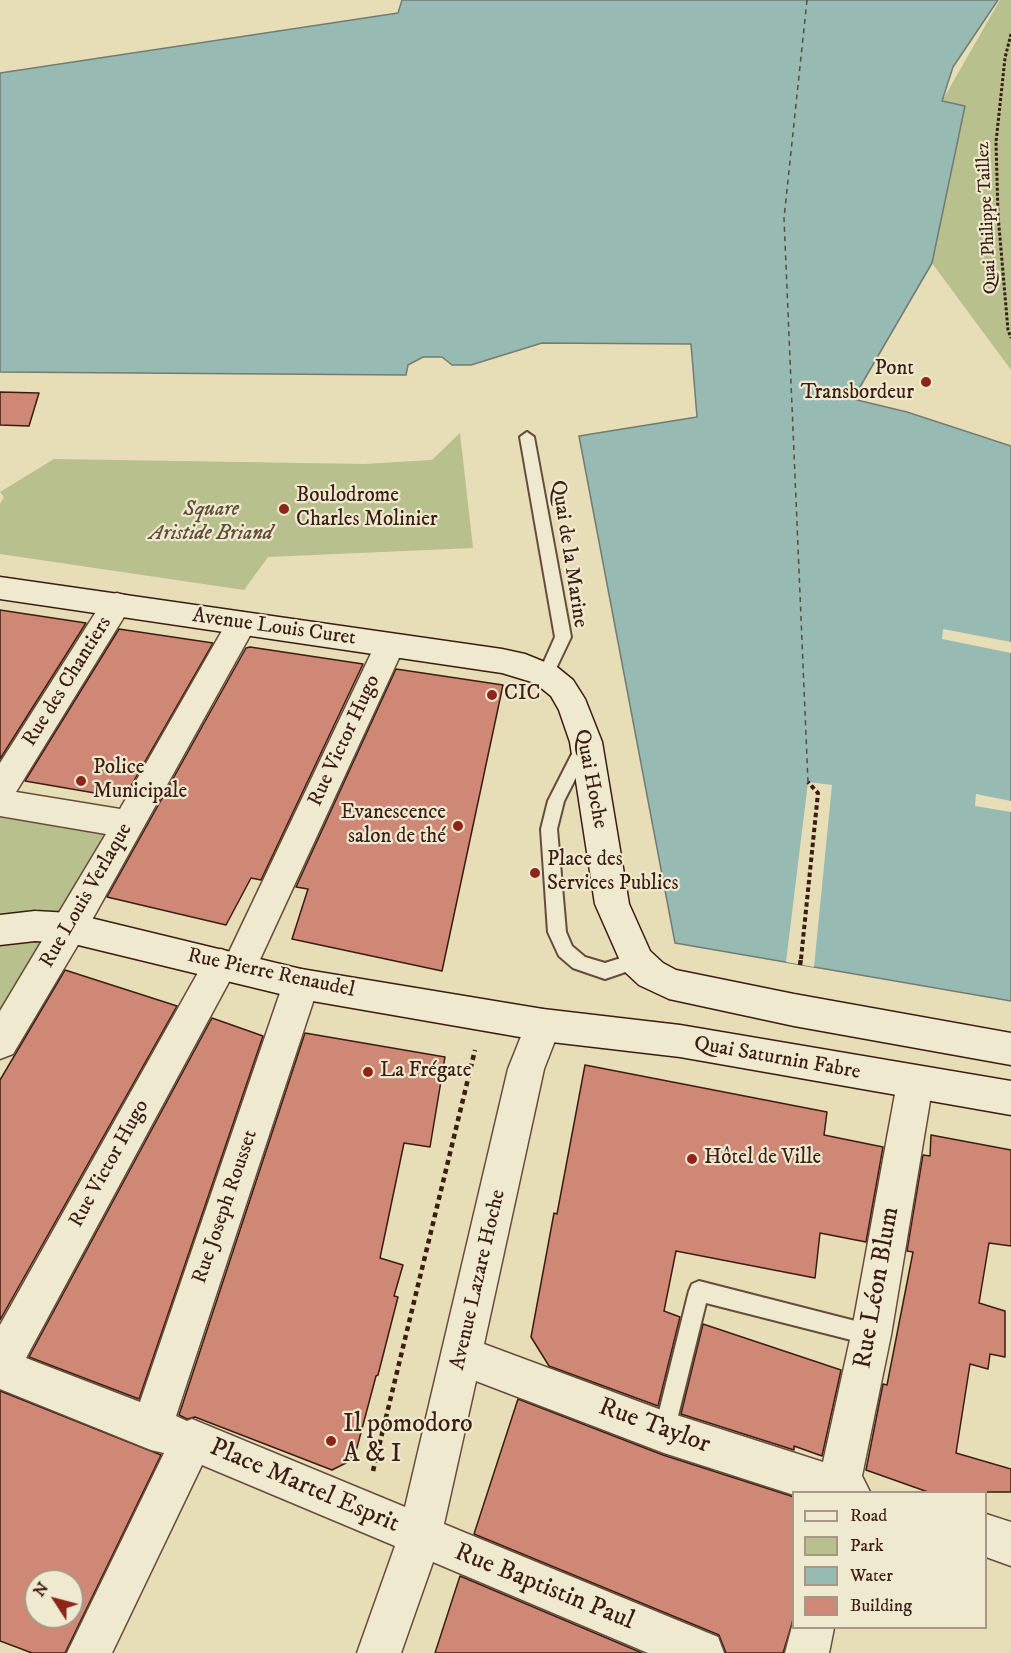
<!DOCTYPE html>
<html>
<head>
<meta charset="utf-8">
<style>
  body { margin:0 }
  #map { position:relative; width:1011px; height:1653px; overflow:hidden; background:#e7ddb7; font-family:"IM FELL DW Pica",serif }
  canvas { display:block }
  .legend { position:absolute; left:792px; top:1491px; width:195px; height:138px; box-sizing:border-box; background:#efe9d0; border:2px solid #a79784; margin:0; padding:8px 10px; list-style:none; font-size:18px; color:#3b1d12 }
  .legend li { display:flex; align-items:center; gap:12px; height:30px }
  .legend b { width:30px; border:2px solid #a79784 }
  .north { position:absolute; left:24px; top:1569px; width:60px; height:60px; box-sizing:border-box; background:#efe9d0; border:2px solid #a79784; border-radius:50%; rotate:306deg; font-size:16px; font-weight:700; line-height:24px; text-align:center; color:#3b1d12 }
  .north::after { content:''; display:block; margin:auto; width:21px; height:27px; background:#8f2418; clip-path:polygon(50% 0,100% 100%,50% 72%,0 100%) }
</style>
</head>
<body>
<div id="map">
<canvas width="1011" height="1653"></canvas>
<ul class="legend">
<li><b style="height:8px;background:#efe9d0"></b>Road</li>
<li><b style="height:16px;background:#b8c08d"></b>Park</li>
<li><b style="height:16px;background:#97bbb3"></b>Water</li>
<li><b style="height:16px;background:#d08876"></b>Building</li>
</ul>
<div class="north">N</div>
</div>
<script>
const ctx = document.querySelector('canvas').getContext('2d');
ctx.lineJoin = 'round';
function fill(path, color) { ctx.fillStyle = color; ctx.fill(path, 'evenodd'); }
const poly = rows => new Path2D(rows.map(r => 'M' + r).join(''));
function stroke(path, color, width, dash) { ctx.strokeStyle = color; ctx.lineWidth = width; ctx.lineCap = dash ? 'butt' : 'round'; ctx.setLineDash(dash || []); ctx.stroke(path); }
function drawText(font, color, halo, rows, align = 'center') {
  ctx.font = font + ' "IM FELL DW Pica",serif'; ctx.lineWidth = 4.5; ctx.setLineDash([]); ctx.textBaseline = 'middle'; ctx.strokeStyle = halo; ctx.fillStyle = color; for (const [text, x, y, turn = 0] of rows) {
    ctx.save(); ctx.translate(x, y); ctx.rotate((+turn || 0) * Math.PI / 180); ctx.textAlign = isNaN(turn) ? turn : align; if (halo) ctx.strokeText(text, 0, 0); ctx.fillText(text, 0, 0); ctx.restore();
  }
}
fill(poly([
  [1000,0,1011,0,1011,370,932,263,965,106,942,101],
  [460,433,473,548,268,557,244,590,0,554,0,504,4,497,0,492,54,459,364,464,432,460],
  [0,803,129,824,0,1043]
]), '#b8c08d');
const water = poly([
  [402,0,998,0,953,67,942,101,965,106,932,263,853,399,907,412,1011,446,1011,1001,675,943,579,436,697,417,691,344,542,343,471,365,452,365,442,357,423,357,408,365,406,375,0,372,0,73,398,13,402,0]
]);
fill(water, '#97bbb3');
stroke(water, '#727c73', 1.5);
fill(poly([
  [943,629,1011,642,1011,653,942,639],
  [808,782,832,785,814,967,786,962],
  [976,794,1011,801,1011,812,975,806]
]), '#e7ddb7');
stroke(poly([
  [807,0,784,218,808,782]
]), '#574c42', 1.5, [5, 4.5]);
const building = poly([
  [0,392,39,393,29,426,0,425,0,392],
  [0,610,86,623,0,759,0,610],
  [119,629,213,643,124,798,25,781,119,629],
  [250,647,363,664,261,880,251,878,226,925,107,897,246,648,250,647],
  [396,669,503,685,442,971,292,939,308,889,296,887,396,669],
  [65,970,177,1006,0,1320,0,1080,65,970],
  [212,1018,263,1036,139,1399,29,1357,212,1018],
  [305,1033,445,1057,430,1147,404,1143,380,1258,403,1265,394,1296,398,1297,378,1375,376,1376,355,1455,346,1463,332,1470,195,1417,187,1419,179,1415,305,1033],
  [585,1065,827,1112,824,1135,883,1147,866,1242,820,1233,815,1278,676,1251,664,1311,680,1317,658,1406,549,1366,531,1337,554,1213,557,1214,585,1065],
  [931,1135,1011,1150,1011,1246,989,1243,979,1303,1005,1311,1005,1357,990,1354,988,1369,970,1364,956,1453,1011,1469,1011,1492,928,1492,866,1470,883,1384,887,1385,913,1252,907,1251,923,1155,930,1156,931,1135],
  [703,1324,841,1370,822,1456,794,1446,794,1450,681,1414,703,1324],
  [0,1391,161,1455,65,1653,32,1653,0,1641,0,1391],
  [36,1581,72,1581,72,1617,36,1617,36,1581],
  [518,1399,663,1455,794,1497,794,1617,783,1653,726,1653,719,1635,474,1534,518,1399],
  [460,1576,642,1653,435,1653,460,1576]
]);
fill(building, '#d08876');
stroke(building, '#3b1d12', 1.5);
const lane = poly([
  [527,432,534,437,571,637,551,679,546,681,541,679,538,675,555,637,520,437,527,432],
  [584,740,590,742,592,746,564,801,557,829,566,932,572,946,585,957,605,963,637,953,643,956,646,961,643,966,605,979,573,968,559,956,548,932,541,829,548,801,578,742,584,740],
  [699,1281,871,1325,878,1328,881,1335,878,1342,871,1345,706,1303,674,1432,671,1439,664,1442,657,1439,654,1432,689,1291,692,1284,699,1281]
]);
const street = poly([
  [117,593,128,596,132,604,16,792,120,809,231,615,242,612,253,615,257,623,82,938,13,1054,0,1059,0,1011,106,834,0,816,0,763,106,596,117,593],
  [390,634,401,637,405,645,251,979,239,983,230,980,26,1358,140,1402,283,984,289,973,301,969,313,973,319,984,176,1416,187,1421,192,1419,405,1507,508,1069,530,1014,543,1009,556,1014,561,1025,544,1069,484,1344,664,1411,823,1462,851,1335,897,1083,902,1071,915,1066,928,1071,933,1083,891,1335,862,1476,870,1492,794,1492,794,1495,664,1453,476,1381,444,1524,718,1637,724,1653,648,1653,433,1562,401,1653,357,1653,395,1546,202,1465,112,1653,67,1653,164,1453,151,1450,0,1389,0,1325,209,953,221,949,229,952,375,645,379,637,390,634],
  [986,1514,1011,1522,1011,1566,986,1557,986,1514],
  [794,1619,794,1628,834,1628,829,1653,785,1653,794,1619]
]);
const secondary = poly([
  [0,577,502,649,525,654,557,667,573,680,585,699,602,742,629,904,650,951,663,963,676,970,794,994,1011,1033,1011,1065,794,1026,669,999,639,985,625,972,595,904,570,742,559,710,551,696,535,683,502,673,0,599,0,577],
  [35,911,70,913,301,969,543,1009,680,1025,1011,1081,1011,1115,680,1057,543,1041,301,999,70,943,35,941,0,945,0,915,35,911]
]);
stroke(lane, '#664d3b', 4);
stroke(street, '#664d3b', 3);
stroke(secondary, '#3b1d12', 3);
stroke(poly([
  [1011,34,1005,58,996,142,998,215,1008,330,1011,338]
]), '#3b1d12', 3, [3, 2]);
stroke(poly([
  [801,959,818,793,808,782]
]), '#3b1d12', 4, [4.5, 3]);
stroke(poly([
  [800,965,801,958],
  [373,1471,475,1050]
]), '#3b1d12', 4.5, [5, 4]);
fill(lane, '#efe9d0');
fill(street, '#efe9d0');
fill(secondary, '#efe9d0');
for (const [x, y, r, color] of [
  [926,382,6,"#8f2418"],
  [284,509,6,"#8f2418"],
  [492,695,6,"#8f2418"],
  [81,781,6,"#8f2418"],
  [458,826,6,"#8f2418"],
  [535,873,6,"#8f2418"],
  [368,1072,6,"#8f2418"],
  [692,1159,6,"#8f2418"],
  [331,1441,6,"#8f2418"]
]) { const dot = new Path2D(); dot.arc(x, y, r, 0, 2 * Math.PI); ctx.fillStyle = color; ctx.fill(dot); stroke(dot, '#efe9d0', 2); }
drawText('18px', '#3b1d12', '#efe9d0', [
  ["Quai Philippe Taillez",988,218,-93]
]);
drawText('21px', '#3b1d12', '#efe9d0', [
  ["Pont",914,370,"right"],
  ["Transbordeur",914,394,"right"],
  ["Boulodrome",296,497],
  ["Charles Molinier",296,521],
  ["CIC",504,695],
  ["Police",93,769],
  ["Municipale",93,793],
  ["Evanescence",446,814,"right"],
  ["salon de thé",446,838,"right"],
  ["Place des",547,861],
  ["Services Publics",547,885],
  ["La Frégate",380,1072],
  ["Hôtel de Ville",704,1159]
], 'left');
drawText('italic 21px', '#604e37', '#efe9d0', [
  ["Square",211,511],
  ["Aristide Briand",211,535]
]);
drawText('21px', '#3b1d12', '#efe9d0', [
  ["Quai de la Marine",568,554,81],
  ["Avenue Louis Curet",274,628,8],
  ["Rue des Chantiers",68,682,-58],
  ["Rue Victor Hugo",345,741,-65],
  ["Quai Hoche",590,779,79],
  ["Rue Louis Verlaque",87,896,-60],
  ["Rue Pierre Renaudel",271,974,12],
  ["Quai Saturnin Fabre",777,1059,10],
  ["Rue Victor Hugo",110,1164,-61],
  ["Rue Joseph Rousset",226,1207,-71],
  ["Avenue Lazare Hoche",479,1280,-77]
]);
drawText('26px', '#3b1d12', '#efe9d0', [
  ["Rue Léon Blum",878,1288,-80],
  ["Rue Taylor",654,1427,20],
  ["Place Martel Esprit",304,1487,23],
  ["Rue Baptistin Paul",544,1588,22]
]);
drawText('26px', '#3b1d12', '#efe9d0', [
  ["Il pomodoro",343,1426],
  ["A & I",343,1456]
], 'left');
</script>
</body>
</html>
